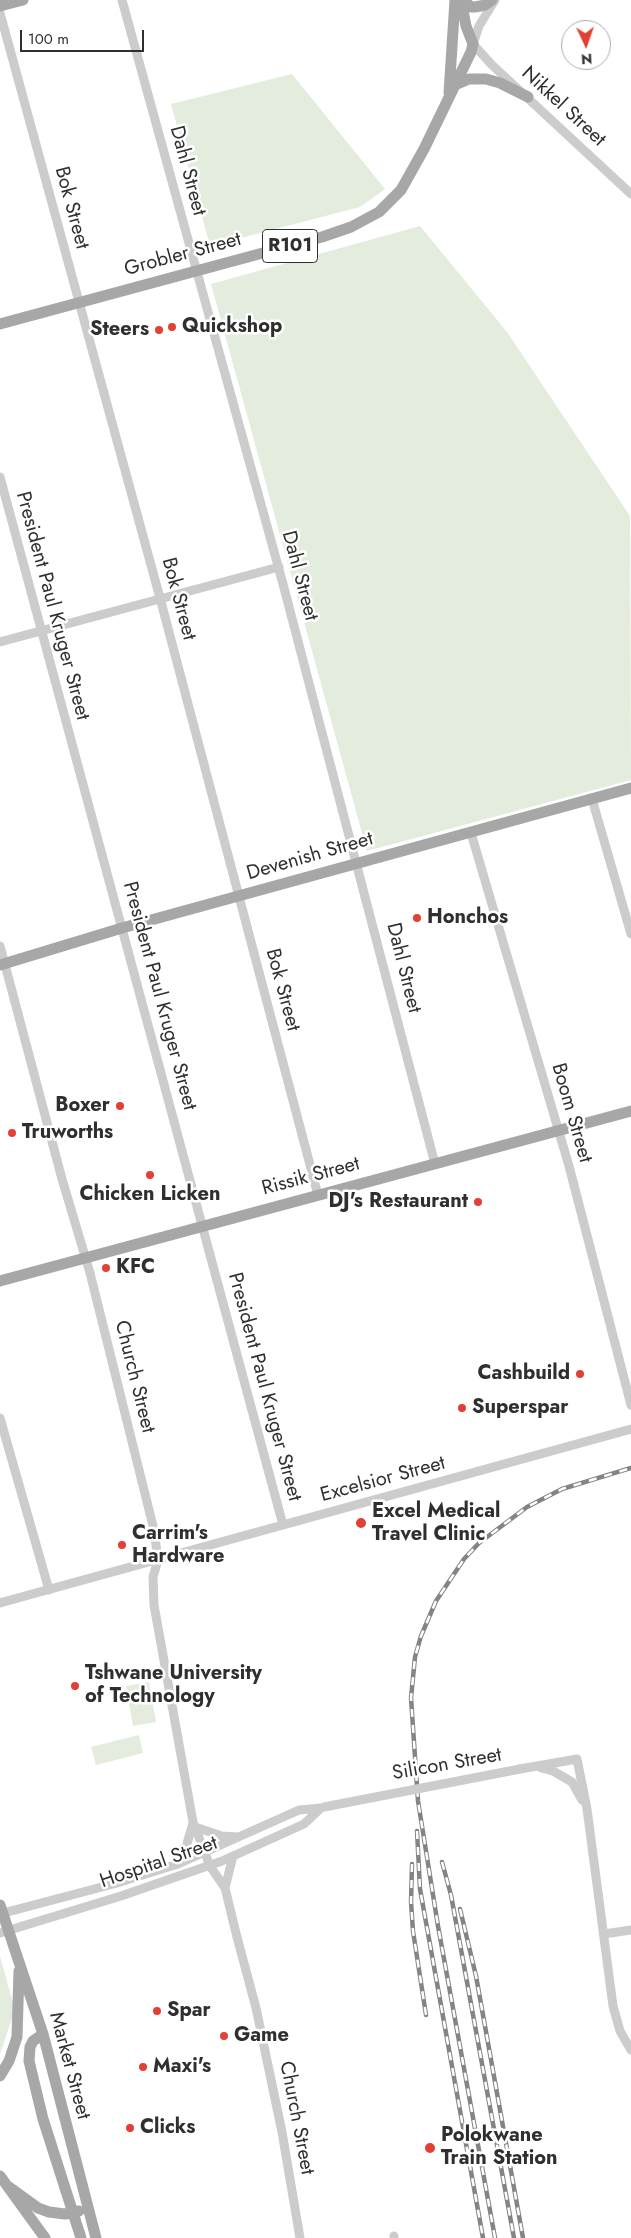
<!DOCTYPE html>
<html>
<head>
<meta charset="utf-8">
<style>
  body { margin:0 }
  #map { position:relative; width:631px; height:2238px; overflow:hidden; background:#fff; font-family:Jost,sans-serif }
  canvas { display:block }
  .north { position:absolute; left:561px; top:20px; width:50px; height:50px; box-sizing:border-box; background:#fff; border:1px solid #acacac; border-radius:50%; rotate:177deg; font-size:14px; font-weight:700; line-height:20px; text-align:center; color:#2f2f2f }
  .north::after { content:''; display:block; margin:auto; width:18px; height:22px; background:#e34033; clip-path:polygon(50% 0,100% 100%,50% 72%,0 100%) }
  .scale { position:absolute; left:20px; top:30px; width:124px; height:22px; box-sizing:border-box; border:2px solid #2f2f2f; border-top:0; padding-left:6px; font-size:15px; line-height:18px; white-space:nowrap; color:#2f2f2f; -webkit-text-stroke:4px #fff; paint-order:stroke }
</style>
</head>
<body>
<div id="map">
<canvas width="631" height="2238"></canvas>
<div class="north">N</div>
<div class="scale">100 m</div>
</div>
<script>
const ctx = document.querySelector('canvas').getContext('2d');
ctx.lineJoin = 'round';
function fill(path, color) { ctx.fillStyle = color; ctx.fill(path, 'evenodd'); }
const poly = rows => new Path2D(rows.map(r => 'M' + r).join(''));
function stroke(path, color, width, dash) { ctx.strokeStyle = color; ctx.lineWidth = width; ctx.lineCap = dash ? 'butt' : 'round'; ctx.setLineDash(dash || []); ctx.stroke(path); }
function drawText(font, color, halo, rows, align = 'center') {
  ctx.font = font + ' Jost,sans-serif'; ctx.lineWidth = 5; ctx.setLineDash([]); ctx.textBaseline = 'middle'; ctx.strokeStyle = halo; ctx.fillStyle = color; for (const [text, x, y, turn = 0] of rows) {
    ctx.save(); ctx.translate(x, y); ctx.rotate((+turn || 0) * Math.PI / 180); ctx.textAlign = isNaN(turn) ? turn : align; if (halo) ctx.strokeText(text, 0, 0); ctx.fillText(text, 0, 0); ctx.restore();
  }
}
fill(poly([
  [292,74,385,189,360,207,210,246,171,104],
  [420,226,507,332,630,516,631,780,367,851,211,284],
  [149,1682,156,1722,133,1726,126,1686],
  [139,1735,143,1753,96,1765,91,1747],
  [0,1956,15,2010,0,2054]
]), '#e3ecdd');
stroke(poly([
  [122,0,283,584,435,1164],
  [495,0,479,26,473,44,492,65,631,194],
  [0,13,160,598,318,1195],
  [0,477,283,1525],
  [0,642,279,567],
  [592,799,631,934],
  [471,833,569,1166,631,1405],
  [0,946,62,1179,90,1273,154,1530,158,1560,153,1577,154,1605,193,1822,210,1866,225,1888,237,1937,256,2008,282,2132,300,2238],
  [0,1418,49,1590],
  [0,1603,631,1429],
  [541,1768,553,1771,572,1782,582,1800],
  [520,1769,577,1759,587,1809,613,2006,620,2031,631,2050],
  [195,1827,222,1836,238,1837],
  [178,1864,184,1854,193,1823],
  [225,1888,233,1856],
  [0,1914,117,1883,178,1864,299,1810,321,1808],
  [0,1933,121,1896,222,1861,304,1824,321,1808],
  [604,1934,631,1930],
  [394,2236,394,2238]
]), '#ccc', 9);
stroke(poly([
  [463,0,471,7,475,7,485,5,492,0],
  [0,6,23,0],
  [455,85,469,79,486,79,500,83,528,97],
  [449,93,455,0],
  [0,324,322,237,351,227,379,212,401,190,424,149,471,52,473,44,466,26,461,0],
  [0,965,122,928,631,788],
  [0,1281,631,1111],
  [0,1905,43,2034,96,2238],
  [43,2034,33,2041,30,2047,29,2061,43,2119,81,2238],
  [0,2076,9,2061,17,2037,19,1971],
  [0,2176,45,2238],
  [9,2187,38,2208,49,2212,65,2214,79,2211]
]), '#a7a7a7', 11);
const rail = poly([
  [417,1831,420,1889,483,2238],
  [442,1862,451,1895,514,2238],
  [412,1864,411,1902,413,1931,426,2015],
  [460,1909,476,1976,523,2238],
  [495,2238,438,1926,418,1801,411,1698,415,1657,421,1636,436,1601,464,1559,479,1543,527,1507,562,1489,631,1468]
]);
stroke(rail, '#848484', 4.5);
stroke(rail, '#fff', 2.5, [8]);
stroke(poly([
  [324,1807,520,1769]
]), '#ccc', 9);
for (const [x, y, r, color] of [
  [172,327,5,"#e34033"],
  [159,330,5,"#e34033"],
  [417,918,5,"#e34033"],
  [120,1106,5,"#e34033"],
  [12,1133,5,"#e34033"],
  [150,1175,5,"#e34033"],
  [478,1202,5,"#e34033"],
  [106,1268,5,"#e34033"],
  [580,1374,5,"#e34033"],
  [462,1408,5,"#e34033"],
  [361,1523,6,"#e34033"],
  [122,1545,5,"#e34033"],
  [75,1686,5,"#e34033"],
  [157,2011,5,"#e34033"],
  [224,2036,5,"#e34033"],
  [143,2067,5,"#e34033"],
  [130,2128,5,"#e34033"],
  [430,2148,6,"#e34033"]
]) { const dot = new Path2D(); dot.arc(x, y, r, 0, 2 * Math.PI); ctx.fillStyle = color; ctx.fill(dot); stroke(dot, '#fff', 2); }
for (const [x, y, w] of [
  [290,246,55]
]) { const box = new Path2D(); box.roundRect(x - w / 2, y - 16.5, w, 33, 4); ctx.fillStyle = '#fff'; ctx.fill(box); stroke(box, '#2f2f2f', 1); }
drawText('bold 19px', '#2f2f2f', null, [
  ["R101",290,246]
]);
drawText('20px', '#2f2f2f', '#fff', [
  ["Nikkel Street",563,107,43],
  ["Dahl Street",187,171,75],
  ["Bok Street",71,208,75],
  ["Grobler Street",183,255,-15],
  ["Dahl Street",299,576,75],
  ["Bok Street",178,599,75],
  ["President Paul Kruger Street",52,606,75],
  ["Devenish Street",310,857,-16],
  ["Dahl Street",403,968,76],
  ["Bok Street",282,990,75],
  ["President Paul Kruger Street",159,996,75],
  ["Boom Street",571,1113,74],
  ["Rissik Street",311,1177,-15],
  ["Church Street",134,1377,76],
  ["President Paul Kruger Street",264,1387,75],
  ["Excelsior Street",383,1480,-15],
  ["Silicon Street",447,1765,-10],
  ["Hospital Street",159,1863,-19],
  ["Market Street",69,2066,75],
  ["Church Street",296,2118,79]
]);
drawText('bold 20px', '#2f2f2f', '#fff', [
  ["Quickshop",182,327],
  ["Steers",149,330,"right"],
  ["Honchos",427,918],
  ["Boxer",110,1106,"right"],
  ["Truworths",22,1133],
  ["Chicken Licken",150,1195,"center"],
  ["DJ's Restaurant",468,1202,"right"],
  ["KFC",116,1268],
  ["Cashbuild",570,1374,"right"],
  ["Superspar",472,1408],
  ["Excel Medical",372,1512],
  ["Travel Clinic",372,1535],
  ["Carrim's",132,1534],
  ["Hardware",132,1557],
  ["Tshwane University",85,1674],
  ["of Technology",85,1697],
  ["Spar",167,2011],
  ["Game",234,2036],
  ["Maxi's",153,2067],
  ["Clicks",140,2128],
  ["Polokwane",441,2136],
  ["Train Station",441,2159]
], 'left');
</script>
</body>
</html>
